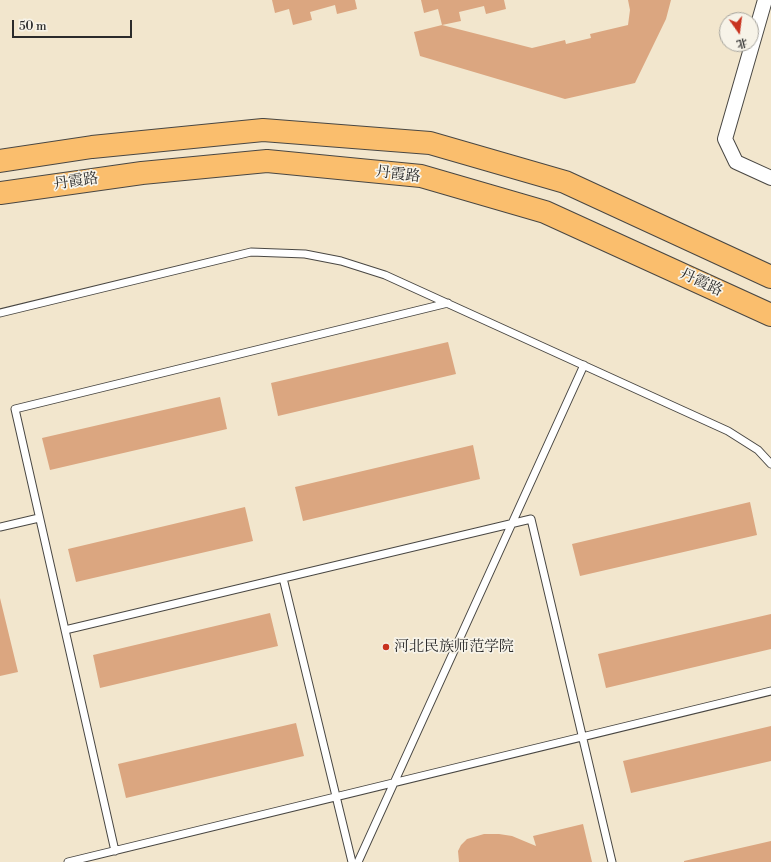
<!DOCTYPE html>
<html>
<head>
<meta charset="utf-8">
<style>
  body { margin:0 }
  #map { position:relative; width:771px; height:862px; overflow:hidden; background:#f2e6cd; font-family:"Libre Bodoni","Noto Serif SC",serif }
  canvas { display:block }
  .north { position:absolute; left:719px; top:12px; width:40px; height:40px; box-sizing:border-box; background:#f7f3e8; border:1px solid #a5a39c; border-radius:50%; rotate:166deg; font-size:11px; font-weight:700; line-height:16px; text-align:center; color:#2b2b2b }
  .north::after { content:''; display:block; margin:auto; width:14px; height:18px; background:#c8321e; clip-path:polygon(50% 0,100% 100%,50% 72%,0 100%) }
  .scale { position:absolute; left:12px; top:20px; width:120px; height:18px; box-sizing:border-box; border:2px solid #2b2b2b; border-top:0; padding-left:5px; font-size:12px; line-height:14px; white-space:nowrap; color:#2b2b2b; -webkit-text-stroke:3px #f7f3e8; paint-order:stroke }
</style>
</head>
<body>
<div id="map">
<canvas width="771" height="862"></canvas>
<div class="north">北</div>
<div class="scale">50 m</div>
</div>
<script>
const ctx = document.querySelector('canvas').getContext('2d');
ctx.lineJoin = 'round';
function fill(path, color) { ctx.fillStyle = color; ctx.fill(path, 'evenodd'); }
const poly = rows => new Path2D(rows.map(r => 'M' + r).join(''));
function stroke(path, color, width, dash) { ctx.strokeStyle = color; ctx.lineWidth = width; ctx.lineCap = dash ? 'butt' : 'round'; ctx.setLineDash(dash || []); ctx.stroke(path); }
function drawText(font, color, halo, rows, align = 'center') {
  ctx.font = font + ' "Libre Bodoni","Noto Serif SC",serif'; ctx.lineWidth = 3.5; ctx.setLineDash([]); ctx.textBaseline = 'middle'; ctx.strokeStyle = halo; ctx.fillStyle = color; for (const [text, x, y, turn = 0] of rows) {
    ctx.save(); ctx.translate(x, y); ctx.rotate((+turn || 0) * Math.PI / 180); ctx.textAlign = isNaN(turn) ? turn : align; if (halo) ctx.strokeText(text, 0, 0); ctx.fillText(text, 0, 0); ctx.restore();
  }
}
fill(poly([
  [272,0,355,0,357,9,337,14,335,5,310,12,312,20,293,25,289,9,275,13],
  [421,0,504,0,506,9,486,14,484,6,459,12,461,21,442,25,438,9,424,13],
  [628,0,671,0,666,19,635,83,565,99,420,56,414,32,442,25,532,48,565,40,566,44,591,38,590,34,628,25,630,10],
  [448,342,456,374,278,416,271,383],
  [220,397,227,429,50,470,42,438],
  [473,445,480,479,303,521,295,487],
  [750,502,757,535,580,576,572,544],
  [245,507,253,541,76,582,68,549],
  [0,598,18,672,0,676],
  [270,613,278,646,100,688,93,655],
  [771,614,771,649,606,688,598,654],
  [296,723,304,756,126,798,118,764],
  [771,726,771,761,631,793,623,761],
  [583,824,592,862,459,862,458,851,461,845,467,839,484,834,499,834,512,836,536,846,533,836],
  [771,841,771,862,684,862,684,861]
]), '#dba680');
const service = poly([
  [0,313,251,252,305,254,341,261,385,275,728,431,758,450,771,464],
  [0,527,39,518],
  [283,578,352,862],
  [65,630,531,519,612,862],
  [115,851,15,409,448,303],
  [68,862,771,691],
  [358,862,584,365]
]);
const minor = poly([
  [765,0,725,139,736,162,771,178]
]);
const primary = poly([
  [0,161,92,147,263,130,430,143,565,182,771,277],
  [0,193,142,173,267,161,421,176,545,212,771,315]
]);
stroke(service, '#494743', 9);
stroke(minor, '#494743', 16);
stroke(primary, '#494743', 24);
stroke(service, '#fff', 7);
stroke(minor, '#fff', 14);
stroke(primary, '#fabe6d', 22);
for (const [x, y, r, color] of [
  [386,647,4,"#c8321e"]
]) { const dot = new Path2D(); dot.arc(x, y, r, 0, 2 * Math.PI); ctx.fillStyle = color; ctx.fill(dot); stroke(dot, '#f7f3e8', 1.5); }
drawText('15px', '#2b2b2b', '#f7f3e8', [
  ["丹霞路",398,175,7],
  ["丹霞路",76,182,-8],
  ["丹霞路",701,283,25]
]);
drawText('15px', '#2b2b2b', '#f7f3e8', [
  ["河北民族师范学院",394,647]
], 'left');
</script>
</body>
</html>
